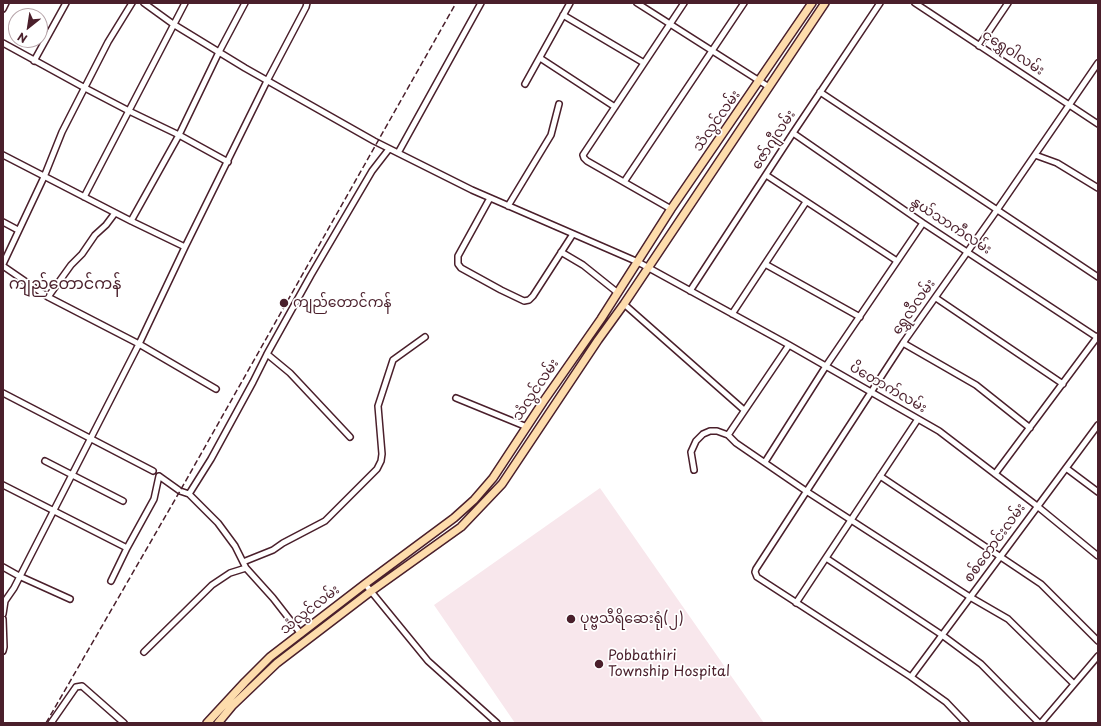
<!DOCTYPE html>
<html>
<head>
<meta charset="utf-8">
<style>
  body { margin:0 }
  #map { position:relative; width:1101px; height:726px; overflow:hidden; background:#fff; font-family:"Playpen Sans",sans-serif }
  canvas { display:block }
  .frame { position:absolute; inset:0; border:4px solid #4a1f2b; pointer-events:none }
  .north { position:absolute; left:8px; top:8px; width:40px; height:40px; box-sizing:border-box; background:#fff; border:1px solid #b7a5aa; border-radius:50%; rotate:210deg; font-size:11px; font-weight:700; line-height:16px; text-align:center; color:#4a1f2b }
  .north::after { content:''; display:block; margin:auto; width:14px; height:18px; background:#4a1f2b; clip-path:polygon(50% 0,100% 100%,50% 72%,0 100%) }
</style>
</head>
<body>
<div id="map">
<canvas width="1101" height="726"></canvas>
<div class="frame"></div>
<div class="north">N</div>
</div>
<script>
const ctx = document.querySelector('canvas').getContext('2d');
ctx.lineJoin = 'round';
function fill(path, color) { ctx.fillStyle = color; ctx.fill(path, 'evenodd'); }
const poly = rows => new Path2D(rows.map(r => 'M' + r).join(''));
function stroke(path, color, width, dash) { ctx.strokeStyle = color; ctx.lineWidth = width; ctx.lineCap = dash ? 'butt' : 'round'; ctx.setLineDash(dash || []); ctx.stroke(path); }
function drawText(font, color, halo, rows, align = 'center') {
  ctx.font = font + ' "Playpen Sans","Noto Sans Myanmar",sans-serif'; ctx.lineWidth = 3.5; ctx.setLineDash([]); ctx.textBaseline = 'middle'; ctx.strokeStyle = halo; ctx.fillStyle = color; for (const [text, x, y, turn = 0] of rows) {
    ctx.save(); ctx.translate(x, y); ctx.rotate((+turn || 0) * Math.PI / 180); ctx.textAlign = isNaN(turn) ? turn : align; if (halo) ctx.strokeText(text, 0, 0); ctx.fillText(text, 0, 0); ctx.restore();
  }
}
fill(poly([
  [600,488,764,723,515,723,434,605]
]), '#f8e7ec');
const minor = poly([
  [144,3,173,24,245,68,374,141,472,190,638,262,789,345,939,431,1037,506,1098,556],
  [637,3,769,87],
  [915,3,1098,124],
  [3,9,6,3],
  [563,15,644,63],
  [3,43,85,88,129,111,179,135,228,162],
  [979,46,1008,3],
  [540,58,615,107],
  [34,61,66,3],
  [525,84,570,3],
  [820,92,1098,277],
  [793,133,923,223,1098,338],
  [398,153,481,3],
  [3,155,131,221,185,247],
  [1035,155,1057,163,1098,188],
  [766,175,897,261],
  [624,182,744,3],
  [84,197,185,3],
  [490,198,458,256,458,264,461,268,501,290,524,301,529,300,533,296,573,234],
  [508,206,551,135,559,104],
  [671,209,587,161,584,158,583,155,684,3],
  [131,221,179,135,219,52,245,3],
  [3,222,18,230],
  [561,252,583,265,618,293],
  [3,264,44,177,62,132,108,42,132,3],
  [765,264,860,317],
  [3,266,48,297,139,344,216,389],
  [690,291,793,133,880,3],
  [48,297,71,265,82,254,95,235,106,225,115,213],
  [936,298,1063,384],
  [624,304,744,410],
  [732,314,806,202],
  [903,343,976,385,1030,428],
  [789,345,728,435,736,443,806,491,970,597,1008,619,1074,684],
  [267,354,290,373,350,437],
  [3,393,153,471],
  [456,398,527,427],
  [45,461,123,501],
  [765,462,826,366,923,223],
  [1066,468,1098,492],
  [694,470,691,452,696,441,703,434,710,431,717,431,728,435],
  [995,474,1098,336],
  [880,476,1041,584,1098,641],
  [3,485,127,548],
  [189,494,211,459,253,382,267,354,311,275,372,171,389,149],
  [826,558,942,635,981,664,1039,723],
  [243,562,273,550,283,543,325,521,377,469,381,461,382,454,378,406,393,360,425,337],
  [3,567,19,576,70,599],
  [111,581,127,548,154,499,159,476,180,491,189,494,218,523,235,546,246,568,273,598,301,634],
  [365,584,428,661,497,723],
  [796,603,918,419],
  [3,614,5,601,14,588,139,344,185,247,267,81,306,7,307,3],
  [3,619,4,647,3,651],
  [144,652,212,585,230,573,246,568],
  [911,677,1098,425],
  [51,723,76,687,82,686,124,723],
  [966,723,946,702,911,677,757,577,755,572,756,569,903,343,997,210,1098,63],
  [1041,723,1098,656]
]);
const major = poly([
  [207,723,245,682,270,657,365,584,454,518,474,500,493,478,543,402,601,319,671,209,812,3],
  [218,723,232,706,277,663,370,592,461,527,502,484,598,340,624,304,825,3]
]);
stroke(minor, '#4a1f2b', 8);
stroke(major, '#4a1f2b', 10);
stroke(minor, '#fff', 5);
stroke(major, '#fddcac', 7);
stroke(poly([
  [46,723,180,491,456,3]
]), '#4a1f2b', 1.5, [6, 3]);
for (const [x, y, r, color] of [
  [284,303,5,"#4a1f2b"],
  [571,619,5,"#4a1f2b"],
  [599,664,5,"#4a1f2b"]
]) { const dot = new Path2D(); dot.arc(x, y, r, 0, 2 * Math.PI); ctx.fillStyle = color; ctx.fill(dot); stroke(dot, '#fff', 1.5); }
drawText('14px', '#4a1f2b', '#fff', [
  ["ငုရွှေဝါလမ်း",1013,53,33],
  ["သံလွင်လမ်း",717,121,-55],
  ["ဇော်ဂျီလမ်း",774,140,-57],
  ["နွယ်သာကီလမ်း",951,226,33],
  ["ရွှေလီလမ်း",914,307,-55],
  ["ပိတောက်လမ်း",888,388,30],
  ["သံလွင်လမ်း",536,390,-56],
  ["စစ်တောင်းလမ်း",995,543,-54],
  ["သံလွင်လမ်း",310,610,-38]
]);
drawText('14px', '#4a1f2b', '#fff', [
  ["ကျည်တောင်ကန်",293,303],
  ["ပုဗ္ဗသီရိဆေးရုံ(၂)",580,619],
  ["Pobbathiri",608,656],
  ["Township Hospital",608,672]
], 'left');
drawText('16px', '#4a1f2b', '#fff', [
  ["ကျည်တောင်ကန်",65,285]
]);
</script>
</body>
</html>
